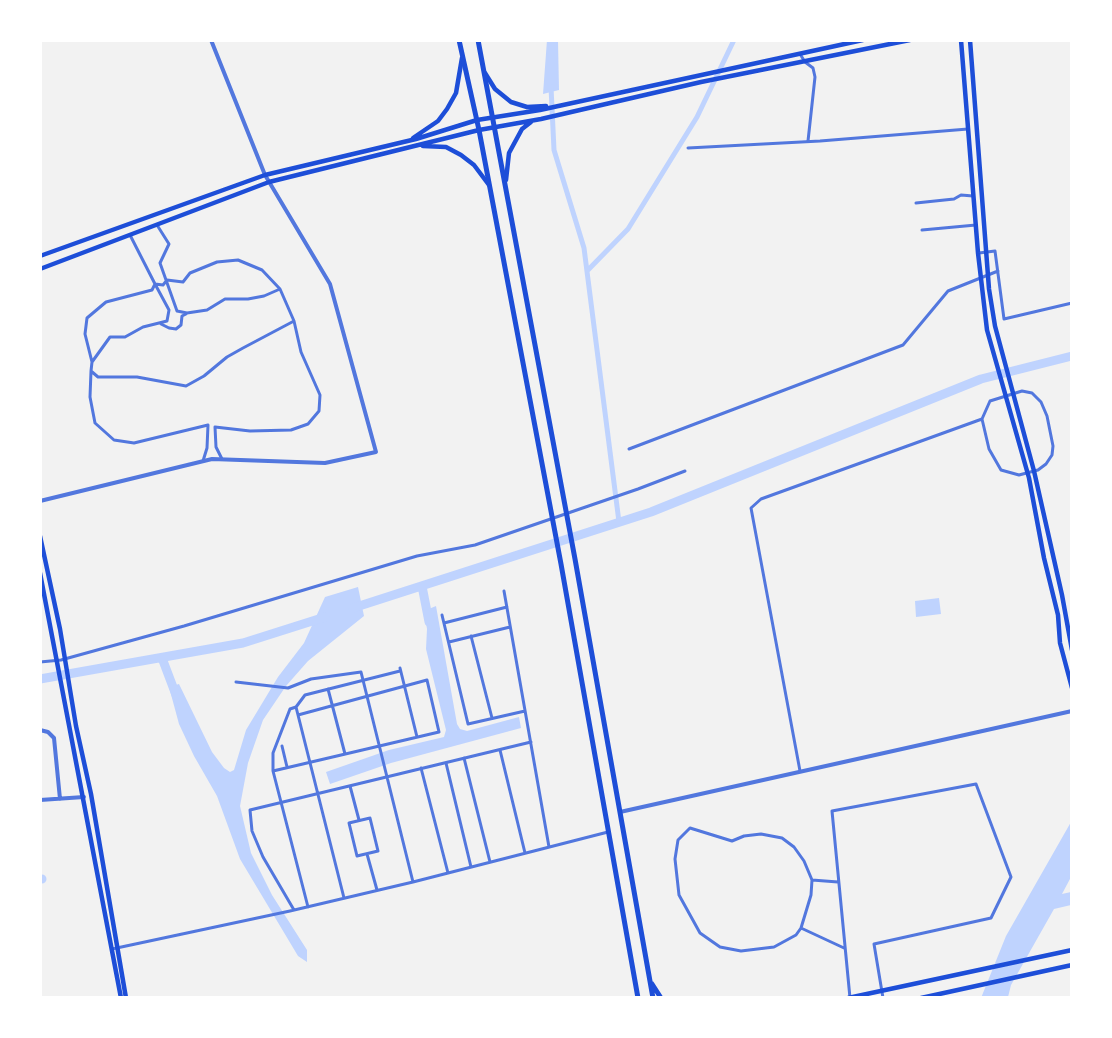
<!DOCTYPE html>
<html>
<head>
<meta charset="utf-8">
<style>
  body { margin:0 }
  #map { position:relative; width:1112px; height:1038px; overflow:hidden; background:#f2f2f2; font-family:Raleway,sans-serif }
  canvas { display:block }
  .frame { position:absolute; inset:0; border:42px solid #fff; pointer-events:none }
</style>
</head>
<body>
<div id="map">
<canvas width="1112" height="1038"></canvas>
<div class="frame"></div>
</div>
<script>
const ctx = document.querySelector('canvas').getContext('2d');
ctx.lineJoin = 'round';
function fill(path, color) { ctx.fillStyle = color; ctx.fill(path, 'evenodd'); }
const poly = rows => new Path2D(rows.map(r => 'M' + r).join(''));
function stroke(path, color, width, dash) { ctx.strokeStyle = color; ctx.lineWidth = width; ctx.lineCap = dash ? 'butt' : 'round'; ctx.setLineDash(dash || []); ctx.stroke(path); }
fill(poly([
  [547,40,558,41,559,90,543,94],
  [358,587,364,616,308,661,286,686,263,720,248,763,240,806,251,853,272,895,307,950,307,962,298,956,240,859,217,796,194,756,179,724,169,687,179,684,212,752,224,768,230,772,234,770,246,730,278,677,304,643,325,597],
  [939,598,941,614,916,617,915,601],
  [436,606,457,724,460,729,467,731,519,717,521,728,391,763,330,784,326,772,389,750,444,737,446,730,426,649,427,629,424,611],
  [1071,822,1071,877,1062,894,1071,892,1071,905,1054,909,1011,985,1008,997,981,998,1006,936]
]), '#bfd3fe');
stroke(poly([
  [551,87,554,150,584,248,619,522],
  [587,271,628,229,697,117,734,40]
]), '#bfd3fe', 5);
stroke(poly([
  [422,586,429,622],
  [353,608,651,512,981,379,1072,356],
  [162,658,176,695],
  [40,679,243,643,325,617],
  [40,879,42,879]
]), '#bfd3fe', 9);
stroke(poly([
  [800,54,805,62,813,68,815,77,808,141],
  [688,148,820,141,968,129],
  [916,203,954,199,961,195,973,196],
  [157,225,169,244,160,263,177,311,187,313,207,310,225,299,248,299,264,296,280,289,294,321,301,352,320,395,319,411,308,424,291,430,250,431,215,427,216,447,222,459],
  [922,230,976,225],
  [130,235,155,284,152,290,106,302,87,318,85,334,92,362,91,371,98,377,137,377,186,386,204,376,227,357,243,348,294,321],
  [979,253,995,251,1004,319,1072,303],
  [161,324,169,328,176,329,181,325,182,316,186,314],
  [92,362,110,337,125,337,143,327,167,321,169,310,155,284,163,285,167,280,183,282,190,273,217,262,238,260,262,270,280,289],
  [91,371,90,397,95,423,114,440,134,443,208,425,207,448,203,461],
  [629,449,903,345,948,291,998,271],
  [504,591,549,847],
  [442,615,468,724,525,711],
  [444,623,507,607],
  [471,636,492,718],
  [449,642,510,627],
  [40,662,61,660,184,626,417,556,475,545,638,489,685,471],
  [400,668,417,737],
  [236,682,288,688,311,679,361,672,413,882],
  [328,689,345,754],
  [296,707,344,898],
  [282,746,287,767],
  [500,750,525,853],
  [464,758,490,862],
  [446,763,471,867],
  [421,768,448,873],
  [273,771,439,732,427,680,298,715],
  [800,771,751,508,761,499,982,419,990,401,1022,391,1032,393,1041,402,1047,416,1053,446,1052,455,1046,464,1038,470,1019,475,1001,470,989,449,982,419],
  [350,786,359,820],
  [370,818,378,851,357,856,349,823,370,818],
  [367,854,377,890],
  [838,882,812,880,804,861,794,847,782,838,761,834,744,836,732,841,690,828,678,840,675,859,679,895,700,933,720,947,741,951,774,947,796,935,801,928,844,948],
  [308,907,273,771,273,753,290,709,296,707,305,695,400,671],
  [294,910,263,857,252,831,250,810,531,742],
  [801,928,811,895,812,880],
  [112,949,290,911,413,882,608,832],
  [850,998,832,811,976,784,1011,877,991,918,874,944,883,998]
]), '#5277de', 3);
stroke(poly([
  [40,501,212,459,325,463,376,452,330,284,265,175,211,40],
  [40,730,48,732,54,738,60,799],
  [40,800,84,797],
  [620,812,1072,711]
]), '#5277de', 4);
stroke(poly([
  [961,40,978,253,987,330,1029,478,1044,558,1058,615,1060,643,1072,688],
  [970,40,989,289,995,326,1034,471,1062,595,1072,650],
  [485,73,495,89,511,102,527,107,546,106],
  [413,138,438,121,447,109,456,93,462,58],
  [423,146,446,147,461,155,474,165,489,185],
  [506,180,509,153,522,129,531,122],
  [40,256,265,175,416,139,477,120,540,110,863,40],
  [40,269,269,182,479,130,541,119,701,82,910,40],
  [40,536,60,629,76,726,91,794,126,998],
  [40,573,121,998]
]), '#1d4ed8', 4.5);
stroke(poly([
  [848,998,1072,950],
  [921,998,1072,965]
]), '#1d4ed8', 4.5);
stroke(poly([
  [459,40,479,130,561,564,638,998],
  [478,40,575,559,653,998],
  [652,984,661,998]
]), '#1d4ed8', 5);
</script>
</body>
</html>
